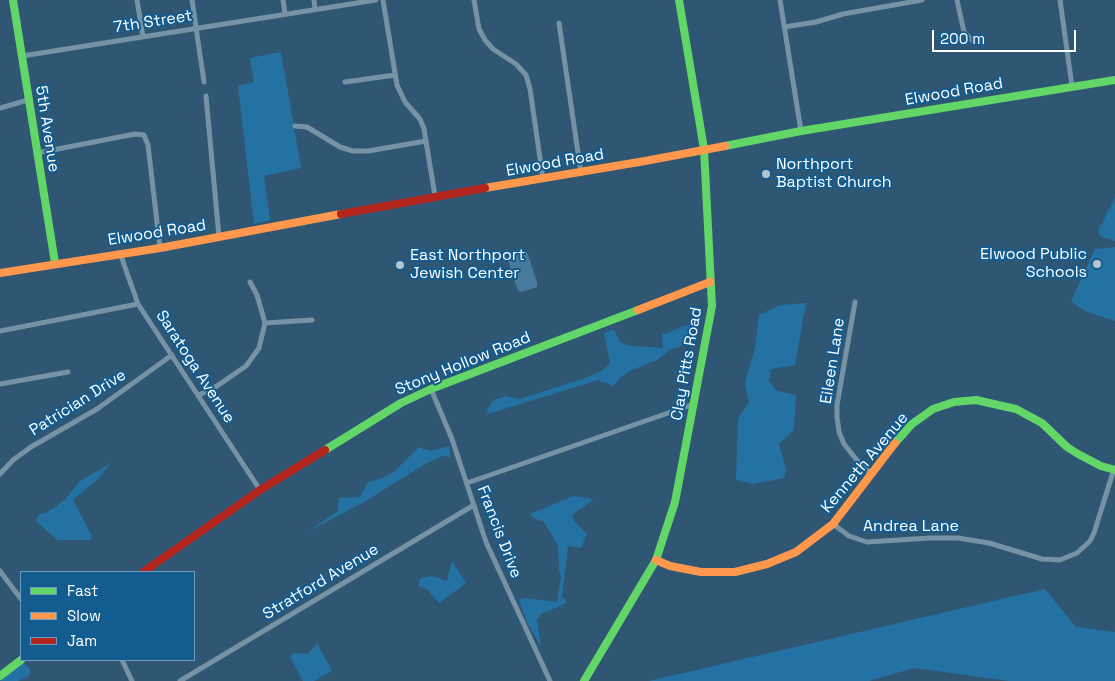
<!DOCTYPE html>
<html>
<head>
<meta charset="utf-8">
<style>
  body { margin:0 }
  #map { position:relative; width:1115px; height:681px; overflow:hidden; background:#2f5773; font-family:"Space Grotesk",sans-serif }
  canvas { display:block }
  .legend { position:absolute; left:20px; top:571px; width:175px; height:90px; box-sizing:border-box; background:#135c8f; border:1px solid #719dbc; margin:0; padding:6px 9px; list-style:none; font-size:15px; color:#fff }
  .legend li { display:flex; align-items:center; gap:10px; height:25px }
  .legend b { width:25px; border:1px solid #719dbc }
  .scale { position:absolute; left:932px; top:30px; width:144px; height:22px; box-sizing:border-box; border:2px solid #fff; border-top:0; padding-left:6px; font-size:15px; line-height:18px; white-space:nowrap; color:#fff; -webkit-text-stroke:4px #135c8f; paint-order:stroke }
</style>
</head>
<body>
<div id="map">
<canvas width="1115" height="681"></canvas>
<ul class="legend">
<li><b style="height:6px;background:#63d668"></b>Fast</li>
<li><b style="height:6px;background:#ff974d"></b>Slow</li>
<li><b style="height:6px;background:#b3261e"></b>Jam</li>
</ul>
<div class="scale">200 m</div>
</div>
<script>
const ctx = document.querySelector('canvas').getContext('2d');
ctx.lineJoin = 'round';
function fill(path, color) { ctx.fillStyle = color; ctx.fill(path, 'evenodd'); }
const poly = rows => new Path2D(rows.map(r => 'M' + r).join(''));
function stroke(path, color, width, dash) { ctx.strokeStyle = color; ctx.lineWidth = width; ctx.lineCap = dash ? 'butt' : 'round'; ctx.setLineDash(dash || []); ctx.stroke(path); }
function drawText(font, color, halo, rows, align = 'center') {
  ctx.font = font + ' "Space Grotesk",sans-serif'; ctx.lineWidth = 4; ctx.setLineDash([]); ctx.textBaseline = 'middle'; ctx.strokeStyle = halo; ctx.fillStyle = color; for (const [text, x, y, turn = 0] of rows) {
    ctx.save(); ctx.translate(x, y); ctx.rotate((+turn || 0) * Math.PI / 180); ctx.textAlign = isNaN(turn) ? turn : align; if (halo) ctx.strokeText(text, 0, 0); ctx.fillText(text, 0, 0); ctx.restore();
  }
}
fill(poly([
  [281,52,301,168,264,176,270,220,254,224,238,86,254,82,250,58],
  [1115,197,1115,241,1100,236,1098,231],
  [1115,247,1115,321,1085,311,1071,301,1095,249],
  [806,303,795,365,771,369,769,381,777,391,796,395,794,430,779,444,786,470,784,478,753,484,736,480,738,419,749,402,745,383,755,348,759,315,780,305],
  [690,324,695,328,683,345,670,350,657,360,632,370,620,378,613,386,598,380,488,414,487,410,494,400,506,396,520,399,585,378,602,371,610,363,604,333,614,329,620,342,631,346,663,348,662,335],
  [449,446,450,458,445,455,427,463,364,502,307,532,338,511,339,498,360,497,368,482,383,478,395,471,419,447,430,451],
  [111,463,99,478,73,500,92,536,91,540,57,540,36,521,39,514,46,513,65,500,79,482],
  [573,496,594,499,572,515,574,521,587,534,581,548,568,546,562,597,567,602,560,606,541,614,537,620,541,647,527,622,519,600,524,598,557,602,561,576,559,569,558,546,544,522,534,518,530,514],
  [452,561,466,583,439,603,427,589,418,586,421,578,432,576,447,581],
  [1045,589,1076,627,1115,632,1115,681,1009,681,914,668,869,681,649,681],
  [317,643,332,671,314,681,303,681,290,657,294,653,308,654],
  [23,663,30,669,30,675,18,681,0,681]
]), '#2472a4');
fill(poly([
  [522,252,527,252,537,282,537,287,521,292,518,291,508,261,509,257]
]), '#487a9e');
stroke(poly([
  [137,0,143,37],
  [192,0,204,82],
  [283,0,285,14],
  [314,0,315,9],
  [383,0,397,85,405,102,420,119,424,129,435,196],
  [474,0,479,29,485,40,493,49,516,64,526,75,530,89,543,179],
  [780,0,801,131],
  [957,0,964,32,974,42],
  [1060,0,1072,86],
  [559,23,581,173],
  [784,27,816,22,843,14,922,0],
  [22,56,376,0],
  [345,82,395,75],
  [206,96,219,237],
  [0,108,28,100],
  [295,126,307,127,340,147,353,151,368,151,426,141],
  [37,153,135,134,144,135,148,145,160,248],
  [120,253,138,304,260,490],
  [855,302,837,405,837,417,839,432,844,444,860,464,871,473],
  [265,323,312,320],
  [0,331,138,304],
  [0,384,68,372],
  [431,389,452,439,486,542,550,681],
  [199,395,217,386,246,366,259,348,265,323,257,295,250,282],
  [0,474,13,460,31,447,97,409,172,355],
  [467,483,694,404],
  [833,524,849,536,867,542,930,538,958,538,989,543,1042,559,1060,560,1077,553,1090,541,1094,533,1114,469],
  [0,571,21,599],
  [122,660,132,681],
  [180,681,474,505]
]), '#7693a6', 5);
stroke(poly([
  [13,0,55,263],
  [725,146,801,131,1115,80],
  [895,443,912,424,933,409,954,402,976,400,1016,409,1042,423,1067,447,1078,454,1101,466,1115,470],
  [325,450,401,403,431,389,638,310],
  [0,676,21,660],
  [584,681,656,560,675,502,712,306,704,149,679,0]
]), '#63d668', 8);
stroke(poly([
  [485,188,645,161,725,146],
  [0,273,160,248,341,214],
  [638,310,710,282],
  [656,560,670,566,701,572,735,572,767,564,796,552,833,524,895,443]
]), '#ff974d', 8);
stroke(poly([
  [341,214,485,188],
  [143,572,260,490,325,450]
]), '#b3261e', 8);
for (const [x, y, r, color] of [
  [766,174,5,"#b6c4ce"],
  [1097,264,5,"#b6c4ce"],
  [400,265,5,"#b6c4ce"]
]) { const dot = new Path2D(); dot.arc(x, y, r, 0, 2 * Math.PI); ctx.fillStyle = color; ctx.fill(dot); stroke(dot, '#135c8f', 2); }
drawText('16px', '#fff', '#135c8f', [
  ["7th Street",153,22,-9],
  ["Elwood Road",954,92,-10],
  ["5th Avenue",47,129,81],
  ["Elwood Road",555,163,-10],
  ["Elwood Road",157,233,-9],
  ["Eileen Lane",833,361,-81],
  ["Stony Hollow Road",463,364,-22],
  ["Clay Pitts Road",687,364,-80],
  ["Saratoga Avenue",195,367,57],
  ["Patrician Drive",78,403,-32],
  ["Kenneth Avenue",865,463,-50],
  ["Andrea Lane",911,527],
  ["Francis Drive",499,532,69],
  ["Stratford Avenue",321,582,-31]
]);
drawText('16px', '#fff', '#135c8f', [
  ["Northport",776,165],
  ["Baptist Church",776,183],
  ["Elwood Public",1087,255,"right"],
  ["Schools",1087,273,"right"],
  ["East Northport",410,256],
  ["Jewish Center",410,274]
], 'left');
</script>
</body>
</html>
